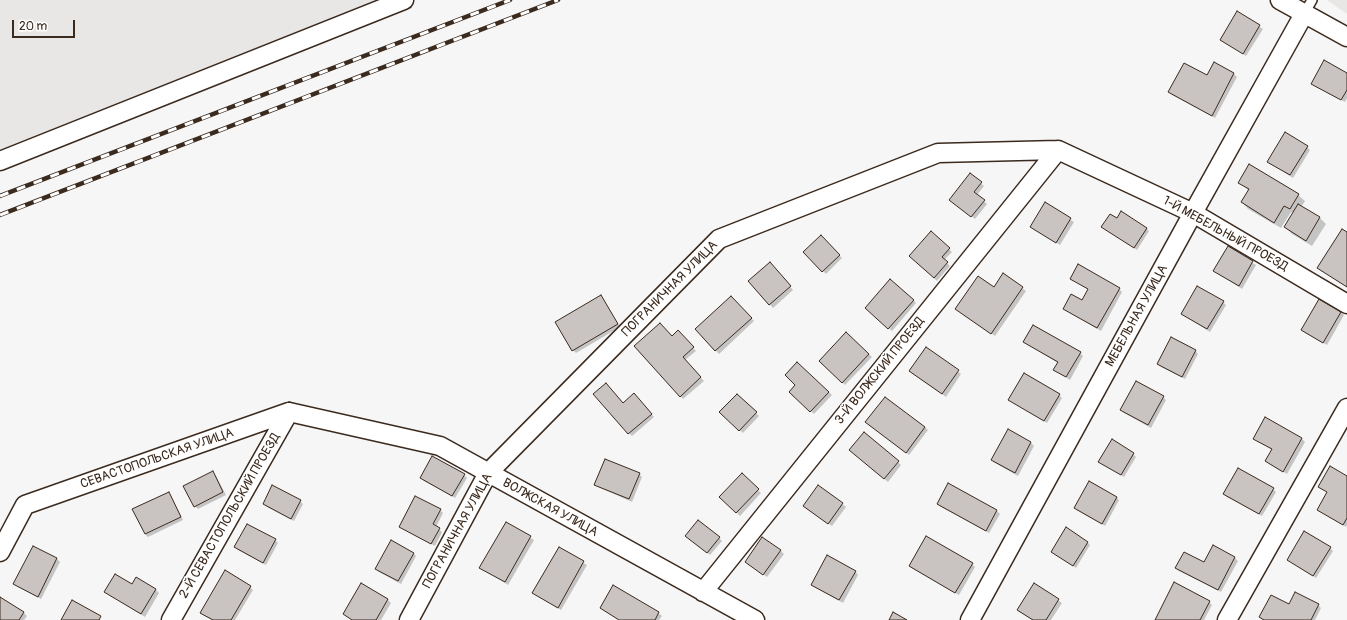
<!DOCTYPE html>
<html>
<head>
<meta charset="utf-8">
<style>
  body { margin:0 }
  #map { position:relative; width:1347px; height:620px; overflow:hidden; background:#f7f6f6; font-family:Pangolin,sans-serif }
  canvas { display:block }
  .scale { position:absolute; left:12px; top:20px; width:63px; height:18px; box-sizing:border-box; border:2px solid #3b2a1e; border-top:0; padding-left:5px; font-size:12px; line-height:14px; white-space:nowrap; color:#3b2a1e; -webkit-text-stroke:3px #fff; paint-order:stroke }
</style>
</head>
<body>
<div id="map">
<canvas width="1347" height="620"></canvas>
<div class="scale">20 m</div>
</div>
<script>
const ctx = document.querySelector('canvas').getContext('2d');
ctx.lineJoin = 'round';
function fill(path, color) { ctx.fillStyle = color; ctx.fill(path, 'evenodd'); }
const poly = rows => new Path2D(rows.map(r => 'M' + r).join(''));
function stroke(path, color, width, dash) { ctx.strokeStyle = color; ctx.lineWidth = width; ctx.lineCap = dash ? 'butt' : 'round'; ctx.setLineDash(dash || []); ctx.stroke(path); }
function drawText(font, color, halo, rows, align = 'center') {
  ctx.font = font + ' Pangolin,sans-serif'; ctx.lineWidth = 3; ctx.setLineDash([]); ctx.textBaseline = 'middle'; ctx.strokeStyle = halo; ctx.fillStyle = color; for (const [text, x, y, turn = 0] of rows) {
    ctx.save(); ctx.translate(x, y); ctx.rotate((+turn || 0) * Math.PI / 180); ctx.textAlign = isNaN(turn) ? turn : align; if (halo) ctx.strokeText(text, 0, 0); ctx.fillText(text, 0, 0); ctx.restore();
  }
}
fill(poly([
  [0,0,404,0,0,161],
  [1327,0,1347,0,1347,14]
]), '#e9e7e6');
fill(poly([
  [1238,13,1263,29,1246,56,1221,40],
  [1214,64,1234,74,1237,77,1215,118,1172,95,1169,92,1207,77],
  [1347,74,1347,98,1345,102,1316,87,1313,84],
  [1307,147,1310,150,1293,178,1271,164],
  [970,174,984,186,977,195,987,204,975,219,953,202],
  [1239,182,1298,195,1305,201,1301,207,1320,218,1326,224,1312,246,1292,234,1285,227,1294,213,1291,212,1281,228,1248,209,1242,202,1249,191],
  [1045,204,1074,222,1060,245,1035,230],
  [1117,220,1146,228,1149,231,1137,250,1103,227],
  [931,233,952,252,944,260,950,266,937,281,910,256],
  [821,236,842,258,826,274,804,252],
  [1228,248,1256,265,1242,289,1214,271],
  [772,266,793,290,773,308,749,281],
  [1003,274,1026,291,995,336,960,312,994,288],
  [1071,279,1119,289,1122,292,1101,331,1067,311,1064,308,1082,302,1089,290],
  [601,296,620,327,576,353,573,350],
  [731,297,754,321,719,354,696,329],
  [913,300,916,303,892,331,869,311],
  [1223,302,1226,305,1210,332,1182,314],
  [1340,312,1344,315,1327,345,1305,333,1302,330],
  [678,332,696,351,685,360,704,381,683,399,635,347,672,337],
  [846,333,872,357,845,385,820,361],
  [1025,342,1080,353,1083,356,1070,380,1054,370,1058,363,1028,345],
  [926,348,961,374,946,397,913,374],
  [1195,350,1198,354,1185,379,1161,367,1158,364],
  [797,363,832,395,814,414,790,392,796,385],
  [737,395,759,416,743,433,721,412],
  [1059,395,1062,398,1047,423,1009,400],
  [1163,397,1166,400,1151,428,1124,413,1121,410],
  [637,398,654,417,632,436,629,433],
  [1265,418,1302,439,1305,442,1287,474,1266,461,1272,450,1254,438],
  [869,425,925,427,928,430,909,455],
  [1031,443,1034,446,1018,476,995,463,992,460],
  [854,453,898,462,901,465,888,482],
  [1133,454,1136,457,1124,477,1103,464],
  [213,473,216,476,226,495,198,509,195,506],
  [639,474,642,477,632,502,598,487,595,484],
  [464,475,467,478,455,498,424,481,421,478],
  [742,475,761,493,740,516,721,497],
  [1347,477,1347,525,1346,527,1318,510,1328,493,1319,487],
  [948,484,997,511,1000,514,989,533,941,507,938,504],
  [818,486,846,507,832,526,807,509],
  [1273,489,1276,492,1262,516,1227,497,1224,494],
  [168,493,171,496,183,520,148,537,145,534],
  [1116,497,1119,500,1105,526,1078,511,1075,508],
  [300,501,303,504,294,521,267,507,264,504],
  [440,510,443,513,436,527,442,532,435,546,403,529,400,526],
  [506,523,534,540,508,585,481,568],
  [719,538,722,541,710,555,690,539],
  [275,540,278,543,266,565,238,550,235,547],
  [1087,542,1090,545,1076,568,1052,552],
  [1214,546,1235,558,1238,561,1221,592,1179,571,1176,568,1205,564],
  [559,548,587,565,561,610,533,593],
  [1330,548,1333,551,1316,578,1288,560],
  [781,551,784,554,767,577,749,565],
  [413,553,416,556,401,584,379,572,376,569],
  [57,559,60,562,41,599,18,587,15,584],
  [972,564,975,567,959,595,913,569,910,566],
  [855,571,858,575,843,603,816,588,812,585],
  [1034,584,1062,603,1051,620,1032,620,1018,610],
  [133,586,156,590,159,593,145,617,105,592],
  [250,587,253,590,235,620,212,620,205,616],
  [1296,593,1318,605,1321,608,1315,620,1263,620,1260,617,1289,605],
  [0,598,24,613,27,616,24,620,0,620],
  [388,600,391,603,381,620,352,620,344,614],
  [1209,602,1212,605,1204,620,1156,620],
  [601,608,658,613,662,616,659,620,619,620]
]), '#0003');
const building = poly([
  [1237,11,1260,25,1243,54,1220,40,1237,11],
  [1324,60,1347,73,1347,90,1341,100,1311,84,1324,60],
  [1214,62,1234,73,1212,116,1168,92,1184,63,1207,75,1214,62],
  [1285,132,1308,146,1290,175,1267,162,1285,132],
  [1249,164,1299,194,1290,209,1284,206,1274,223,1241,202,1249,189,1238,183,1249,164],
  [970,173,982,182,974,192,985,200,971,217,949,200,970,173],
  [1045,202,1071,218,1056,243,1030,227,1045,202],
  [1298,204,1320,217,1306,241,1284,227,1298,204],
  [1121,211,1147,228,1134,248,1101,227,1110,214,1117,218,1121,211],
  [1342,229,1347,232,1347,287,1317,268,1342,229],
  [931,231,950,248,942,257,948,262,934,278,909,256,931,231],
  [821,235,840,255,822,272,803,252,821,235],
  [1228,246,1253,261,1239,286,1213,271,1228,246],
  [770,262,791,286,769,305,748,281,770,262],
  [1078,264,1120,288,1097,328,1063,309,1071,294,1082,300,1088,289,1070,279,1078,264],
  [1003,273,1023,287,991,334,955,309,978,276,994,287,1003,273],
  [890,279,914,300,888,329,865,308,890,279],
  [1197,286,1224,301,1207,329,1181,314,1197,286],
  [601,295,618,324,572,351,555,322,601,295],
  [731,296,752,318,715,351,695,329,731,296],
  [1319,299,1341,312,1323,343,1301,330,1319,299],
  [660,323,672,336,678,330,694,347,683,357,701,377,680,397,634,346,660,323],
  [1033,325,1081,352,1066,377,1053,370,1058,362,1023,342,1033,325],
  [846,332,869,354,842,383,819,361,846,332],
  [1171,337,1196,350,1182,377,1157,364,1171,337],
  [926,347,959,370,942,394,909,371,926,347],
  [797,362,829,392,810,412,789,392,795,385,785,375,797,362],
  [1024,373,1060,394,1044,421,1008,400,1024,373],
  [1136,381,1164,396,1148,425,1120,410,1136,381],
  [606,383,623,403,634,393,652,414,628,434,593,394,606,383],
  [737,394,757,412,739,431,719,412,737,394],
  [885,397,925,427,906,453,865,422,885,397],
  [1265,417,1302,438,1283,472,1265,461,1272,449,1253,439,1265,417],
  [1008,429,1031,442,1015,473,991,460,1008,429],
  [864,432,899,461,884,479,849,450,864,432],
  [1112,439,1134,453,1121,475,1098,462,1112,439],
  [432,456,465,474,452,496,420,478,432,456],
  [605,459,640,473,629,499,594,485,605,459],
  [1330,466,1347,476,1347,518,1343,525,1317,510,1327,492,1318,487,1330,466],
  [1238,468,1274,488,1259,514,1223,494,1238,468],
  [213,471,223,492,194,507,183,486,213,471],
  [742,473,759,489,736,513,719,497,742,473],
  [1089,481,1117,497,1102,524,1074,508,1089,481],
  [948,483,997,510,986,531,937,504,948,483],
  [272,485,301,500,291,519,263,504,272,485],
  [818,485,843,503,828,524,803,506,818,485],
  [169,492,181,517,145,534,132,509,169,492],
  [415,496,441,509,433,524,440,528,431,544,399,527,415,496],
  [698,520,720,537,707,553,685,536,698,520],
  [506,522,531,536,505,582,479,568,506,522],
  [247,524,276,539,263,563,234,547,247,524],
  [1066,527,1088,542,1073,566,1051,552,1066,527],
  [1304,531,1331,547,1313,576,1287,560,1304,531],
  [926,536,973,563,955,593,909,566,926,536],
  [762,537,781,550,763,575,745,562,762,537],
  [391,540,414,553,398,581,375,569,391,540],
  [1213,545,1235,557,1218,590,1175,568,1184,552,1204,562,1213,545],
  [33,546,57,558,38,597,13,584,33,546],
  [559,547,584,561,558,608,532,593,559,547],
  [827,555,856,571,839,600,811,585,827,555],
  [225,570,251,586,231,620,213,620,200,613,225,570],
  [115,574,132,584,136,577,156,589,141,614,104,592,115,574],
  [1174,582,1210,601,1200,620,1155,620,1174,582],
  [361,583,388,599,376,620,352,620,343,614,361,583],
  [1034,583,1059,599,1046,620,1033,620,1017,610,1034,583],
  [613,585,659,612,655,620,619,620,600,608,613,585],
  [1295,592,1319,604,1311,620,1264,620,1259,617,1271,595,1289,604,1295,592],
  [0,597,24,612,19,620,0,620,0,597],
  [72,600,101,616,99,620,61,620,72,600],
  [893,612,907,620,889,620,893,612]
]);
fill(building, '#c9c3c1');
stroke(building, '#3b2a1e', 1);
const lane = poly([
  [1304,14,1312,0]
]);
const street = poly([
  [1280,0,1347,37],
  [0,161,404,0],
  [289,412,440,446,755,620],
  [0,552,25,505,289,412],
  [703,592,1058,150],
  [171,620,289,412],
  [409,620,488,473,719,239,938,153,1058,150,1193,213,1347,304],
  [970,620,1193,213,1304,14],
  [1227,620,1347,408]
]);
stroke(lane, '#3b2a1e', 12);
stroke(street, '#3b2a1e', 21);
stroke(lane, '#fff', 9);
stroke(street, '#fff', 18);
const rail = poly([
  [0,196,510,0],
  [0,215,558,0]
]);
stroke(rail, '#3b2a1e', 4.5);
stroke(rail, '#fff', 3, [9]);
drawText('13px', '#3b2a1e', '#fff', [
  ["1-Й МЕБЕЛЬНЫЙ ПРОЕЗД",1225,234,29],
  ["ПОГРАНИЧНАЯ УЛИЦА",670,289,-45],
  ["МЕБЕЛЬНАЯ УЛИЦА",1137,316,-61],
  ["3-Й ВОЛЖСКИЙ ПРОЕЗД",880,371,-51],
  ["СЕВАСТОПОЛЬСКАЯ УЛИЦА",157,459,-19],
  ["ВОЛЖСКАЯ УЛИЦА",550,508,29],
  ["2-Й СЕВАСТОПОЛЬСКИЙ ПРОЕЗД",230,516,-60],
  ["ПОГРАНИЧНАЯ УЛИЦА",458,531,-61]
]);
</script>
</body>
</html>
